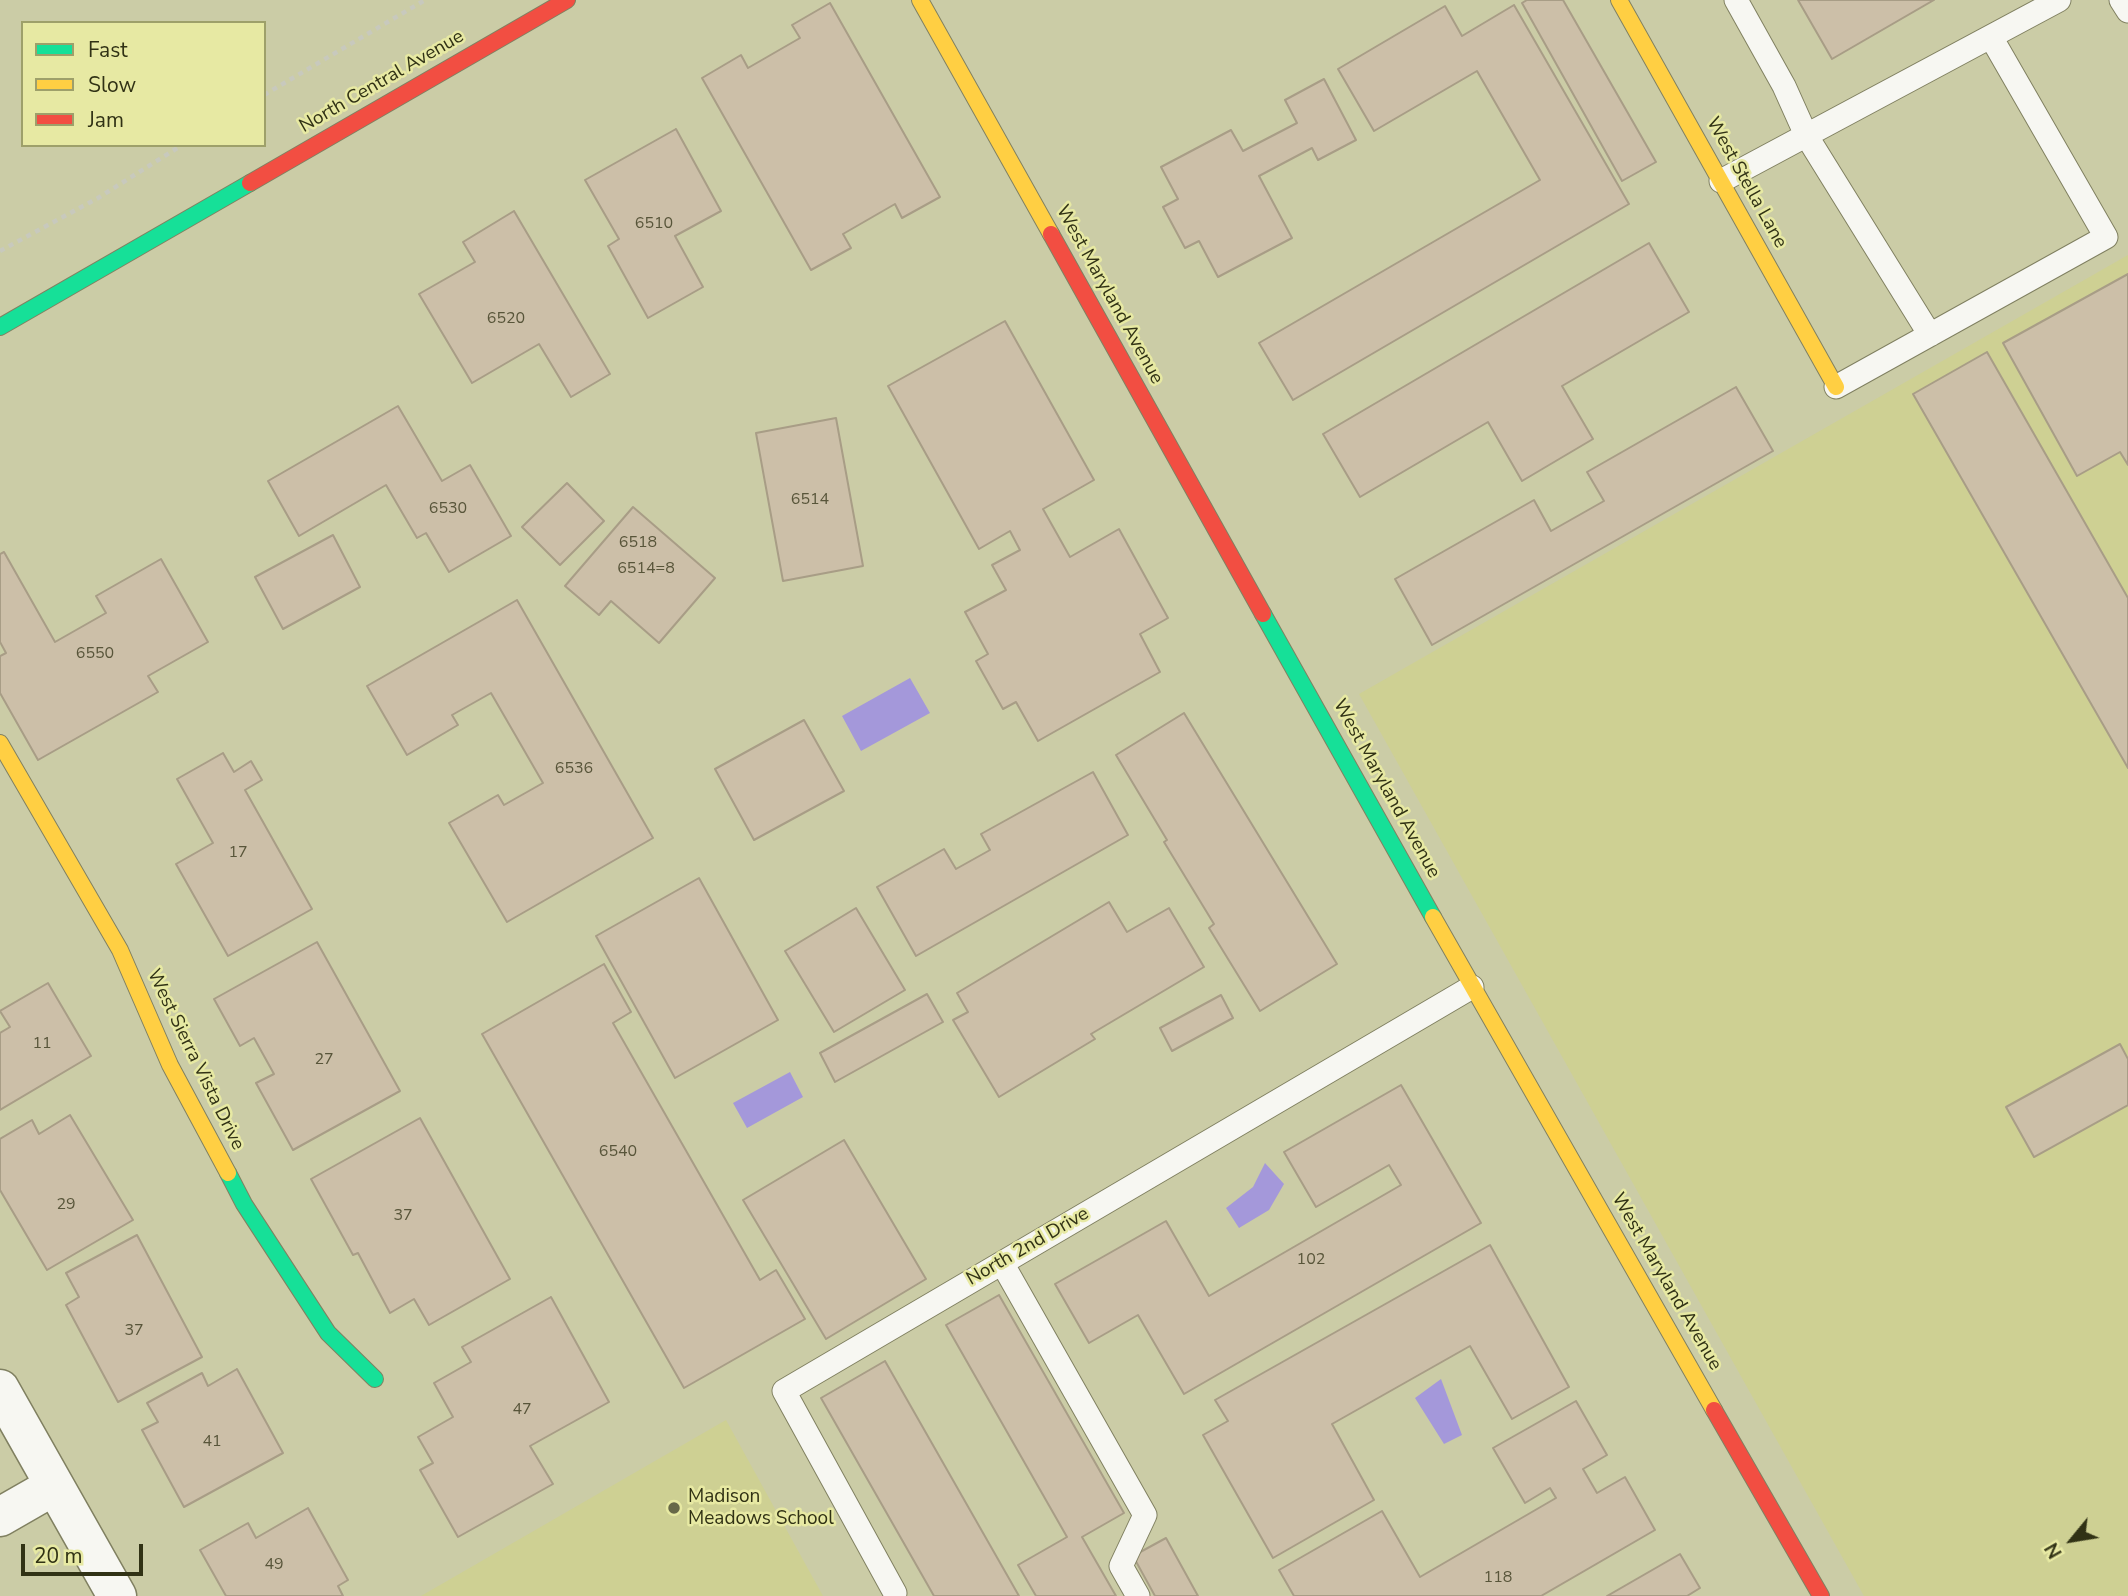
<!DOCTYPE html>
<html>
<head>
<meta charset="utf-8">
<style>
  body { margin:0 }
  #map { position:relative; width:2128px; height:1596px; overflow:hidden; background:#cbcca6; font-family:"Nunito Sans",sans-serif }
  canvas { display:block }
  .legend { position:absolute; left:21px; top:21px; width:245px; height:126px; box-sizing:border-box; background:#e7e9a3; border:2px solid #9ea06a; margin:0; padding:9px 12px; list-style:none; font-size:21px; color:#313215 }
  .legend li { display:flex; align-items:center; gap:14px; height:35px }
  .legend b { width:35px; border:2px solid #9ea06a }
  .north { position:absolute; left:2037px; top:1505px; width:70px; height:70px; -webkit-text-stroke:5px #e7e9a3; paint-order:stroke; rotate:240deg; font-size:19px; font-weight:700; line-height:28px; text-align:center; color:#313215 }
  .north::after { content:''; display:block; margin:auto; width:24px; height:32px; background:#313215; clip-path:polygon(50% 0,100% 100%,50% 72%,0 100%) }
  .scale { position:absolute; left:21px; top:1544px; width:122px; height:32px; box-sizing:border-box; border:4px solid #313215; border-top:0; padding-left:9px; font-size:21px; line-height:24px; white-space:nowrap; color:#313215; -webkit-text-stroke:5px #e7e9a3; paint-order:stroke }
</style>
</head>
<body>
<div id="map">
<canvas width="2128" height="1596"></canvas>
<ul class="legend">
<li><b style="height:9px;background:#16e098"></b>Fast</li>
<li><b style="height:9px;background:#ffcf43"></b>Slow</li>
<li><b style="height:9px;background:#f24e42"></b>Jam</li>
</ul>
<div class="north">N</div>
<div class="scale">20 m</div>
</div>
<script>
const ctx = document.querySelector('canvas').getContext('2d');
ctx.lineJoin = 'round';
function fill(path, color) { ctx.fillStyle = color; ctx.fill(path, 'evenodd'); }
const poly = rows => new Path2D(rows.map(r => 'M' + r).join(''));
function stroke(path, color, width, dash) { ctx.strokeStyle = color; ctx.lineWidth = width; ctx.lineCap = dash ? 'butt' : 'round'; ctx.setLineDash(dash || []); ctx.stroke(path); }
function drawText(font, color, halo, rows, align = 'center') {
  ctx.font = font + ' "Nunito Sans",sans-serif'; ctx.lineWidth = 5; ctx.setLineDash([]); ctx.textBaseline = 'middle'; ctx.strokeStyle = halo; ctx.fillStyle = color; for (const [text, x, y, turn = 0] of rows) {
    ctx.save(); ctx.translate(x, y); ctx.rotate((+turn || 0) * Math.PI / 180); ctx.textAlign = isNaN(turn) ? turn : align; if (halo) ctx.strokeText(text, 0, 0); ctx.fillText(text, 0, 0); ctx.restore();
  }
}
fill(poly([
  [2128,255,2128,1596,1864,1596,1359,694],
  [726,1420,823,1596,421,1596]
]), '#ced093');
fill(poly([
  [910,678,930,713,861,751,842,716],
  [790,1072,803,1097,747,1128,733,1103],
  [1265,1163,1284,1184,1269,1210,1239,1228,1226,1208,1253,1187],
  [1441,1379,1462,1435,1444,1444,1415,1398]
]), '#a498da');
const building = poly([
  [1527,0,1563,0,1656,162,1622,181,1522,3,1527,0],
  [1798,0,1934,0,1832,59,1798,0],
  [830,3,940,197,902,218,895,204,843,234,851,248,811,270,702,78,741,55,748,68,800,38,792,25,830,3],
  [1514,5,1629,204,1293,400,1259,343,1540,180,1477,71,1374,131,1338,69,1445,6,1462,36,1514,5],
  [1324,79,1356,140,1318,160,1312,148,1259,176,1292,238,1218,277,1199,241,1185,248,1163,207,1178,199,1161,167,1231,130,1243,151,1297,123,1285,100,1324,79],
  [676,129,721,211,675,236,703,287,648,318,608,246,619,239,585,180,676,129],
  [514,211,610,374,571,397,539,344,472,383,419,294,475,262,463,242,514,211],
  [1649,243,1689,312,1562,386,1593,439,1522,481,1488,422,1360,497,1323,434,1649,243],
  [2128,274,2128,465,2120,452,2077,476,2003,343,2128,274],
  [1005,321,1094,480,1043,509,1070,557,1119,529,1168,618,1140,634,1160,672,1038,741,1016,702,1003,709,976,661,988,654,965,612,1006,590,992,565,1020,550,1010,531,979,549,888,386,1005,321],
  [1987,352,2128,598,2128,768,1913,394,1987,352],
  [1736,387,1773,451,1432,645,1395,579,1534,500,1551,531,1604,501,1587,472,1736,387],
  [398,406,442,481,470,465,511,536,449,572,426,533,417,538,386,485,299,536,268,481,398,406],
  [836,418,863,566,783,581,756,433,836,418],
  [567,483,604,521,560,565,522,527,567,483],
  [633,507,715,578,659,643,611,601,599,615,565,586,633,507],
  [333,535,360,587,283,629,255,577,333,535],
  [4,552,55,642,106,613,96,596,161,559,208,642,148,676,158,692,38,760,0,693,0,656,6,653,0,642,0,554,4,552],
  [517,600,653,838,507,922,449,823,498,795,504,805,543,783,491,693,452,715,458,725,407,755,367,686,517,600],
  [1184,713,1337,964,1260,1011,1209,928,1214,924,1164,842,1167,840,1116,755,1184,713],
  [804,720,844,791,754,840,715,769,804,720],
  [223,753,234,772,251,761,262,780,245,790,312,909,228,956,176,864,213,843,177,779,223,753],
  [1093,772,1128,835,916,956,877,887,944,849,956,869,990,850,981,834,1093,772],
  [699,878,778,1020,675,1078,596,936,699,878],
  [1109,902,1127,932,1169,908,1204,967,1091,1034,1095,1039,999,1097,953,1020,968,1012,957,993,1109,902],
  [856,908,905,990,834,1032,785,951,856,908],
  [317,942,400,1091,293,1150,256,1083,274,1074,254,1038,240,1046,214,999,317,942],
  [604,964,631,1012,613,1023,760,1280,776,1270,805,1319,684,1388,482,1034,604,964],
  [48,983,91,1056,0,1110,0,1033,10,1027,0,1011,48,983],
  [927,994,943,1022,835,1082,820,1053,927,994],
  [1221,995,1233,1018,1172,1051,1160,1028,1221,995],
  [2120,1044,2128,1059,2128,1105,2034,1157,2006,1107,2120,1044],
  [1401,1085,1481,1223,1184,1394,1138,1315,1089,1343,1055,1284,1166,1221,1209,1296,1401,1185,1389,1165,1316,1207,1284,1152,1401,1085],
  [70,1115,133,1220,47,1270,0,1190,0,1139,32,1120,39,1134,70,1115],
  [420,1118,510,1279,429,1325,414,1299,390,1313,358,1253,353,1255,311,1179,420,1118],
  [844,1140,926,1279,826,1339,743,1200,844,1140],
  [137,1235,202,1357,118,1402,66,1305,79,1297,66,1273,137,1235],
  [1490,1245,1569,1387,1512,1419,1470,1346,1332,1424,1374,1500,1273,1558,1203,1435,1228,1421,1215,1400,1490,1245],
  [999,1295,1124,1513,1082,1537,1116,1596,1036,1596,1018,1565,1067,1537,946,1325,999,1295],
  [551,1297,609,1402,530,1446,553,1484,458,1537,420,1470,433,1463,418,1437,453,1417,434,1383,471,1362,462,1347,551,1297],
  [885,1361,1019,1596,934,1596,821,1398,885,1361],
  [237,1369,283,1453,184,1507,142,1430,158,1422,147,1403,202,1373,208,1386,237,1369],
  [1576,1401,1607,1455,1583,1469,1597,1493,1625,1477,1655,1530,1541,1596,1294,1596,1279,1570,1382,1511,1420,1577,1556,1498,1550,1488,1525,1503,1493,1448,1576,1401],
  [308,1508,348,1580,338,1586,343,1596,226,1596,200,1550,248,1523,256,1538,308,1508],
  [1166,1538,1198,1596,1155,1596,1133,1556,1166,1538],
  [1680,1554,1700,1588,1687,1596,1607,1596,1680,1554]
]);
fill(building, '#ccbfa8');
stroke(building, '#a89d86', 2);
const lane = poly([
  [1736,0,1784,86,1806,135,1930,335],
  [2121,0,2128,11],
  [1721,181,2059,0],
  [1836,387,2106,237,1991,37],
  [1002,1263,1145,1515,1121,1566,1138,1596],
  [895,1593,784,1391,1472,987]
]);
const street = poly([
  [0,1389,117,1596],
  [0,1517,54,1486]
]);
const fast = poly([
  [0,327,250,183],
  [1263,614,1433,917],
  [228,1173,244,1204,328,1333,375,1379]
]);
const slow = poly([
  [920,0,1051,234],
  [1619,0,1836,387],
  [0,743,120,950,170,1065,228,1173],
  [1433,917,1714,1410]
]);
const jam = poly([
  [250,183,567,0],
  [1051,234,1263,614],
  [1714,1410,1821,1596]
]);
stroke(lane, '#808061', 25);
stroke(street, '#808061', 41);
stroke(fast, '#808061', 18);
stroke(slow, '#808061', 18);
stroke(jam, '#808061', 18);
stroke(poly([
  [264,95,425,0],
  [0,251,98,198,182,145]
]), '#c8c9bd', 4.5, [5, 5]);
stroke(lane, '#f7f7f2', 23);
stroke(street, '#f7f7f2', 38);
stroke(fast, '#16e098', 16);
stroke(slow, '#ffcf43', 16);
stroke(jam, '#f24e42', 16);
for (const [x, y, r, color] of [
  [674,1508,7,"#676848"]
]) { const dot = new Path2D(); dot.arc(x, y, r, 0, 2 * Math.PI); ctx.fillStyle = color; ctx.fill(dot); stroke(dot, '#e7e9a3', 2.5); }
drawText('16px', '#58553a', null, [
  ["6510",654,224],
  ["6520",506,319],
  ["6514",810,500],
  ["6530",448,509],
  ["6518",638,543],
  ["6514=8",646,569],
  ["6550",95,654],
  ["6536",574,769],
  ["17",238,853],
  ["11",42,1044],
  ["27",324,1060],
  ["6540",618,1152],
  ["29",66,1205],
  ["37",403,1216],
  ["102",1311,1260],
  ["37",134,1331],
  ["47",522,1410],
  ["41",212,1442],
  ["49",274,1565],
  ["118",1498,1578]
]);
drawText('19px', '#313215', '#e7e9a3', [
  ["North Central Avenue",382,82,-30],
  ["West Stella Lane",1746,183,61],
  ["West Maryland Avenue",1109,295,61],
  ["West Maryland Avenue",1386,789,61],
  ["West Sierra Vista Drive",195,1060,64],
  ["North 2nd Drive",1028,1247,-30],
  ["West Maryland Avenue",1666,1282,60]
]);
drawText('19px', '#313215', '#e7e9a3', [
  ["Madison",688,1497],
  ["Meadows School",688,1519]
], 'left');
</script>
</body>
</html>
